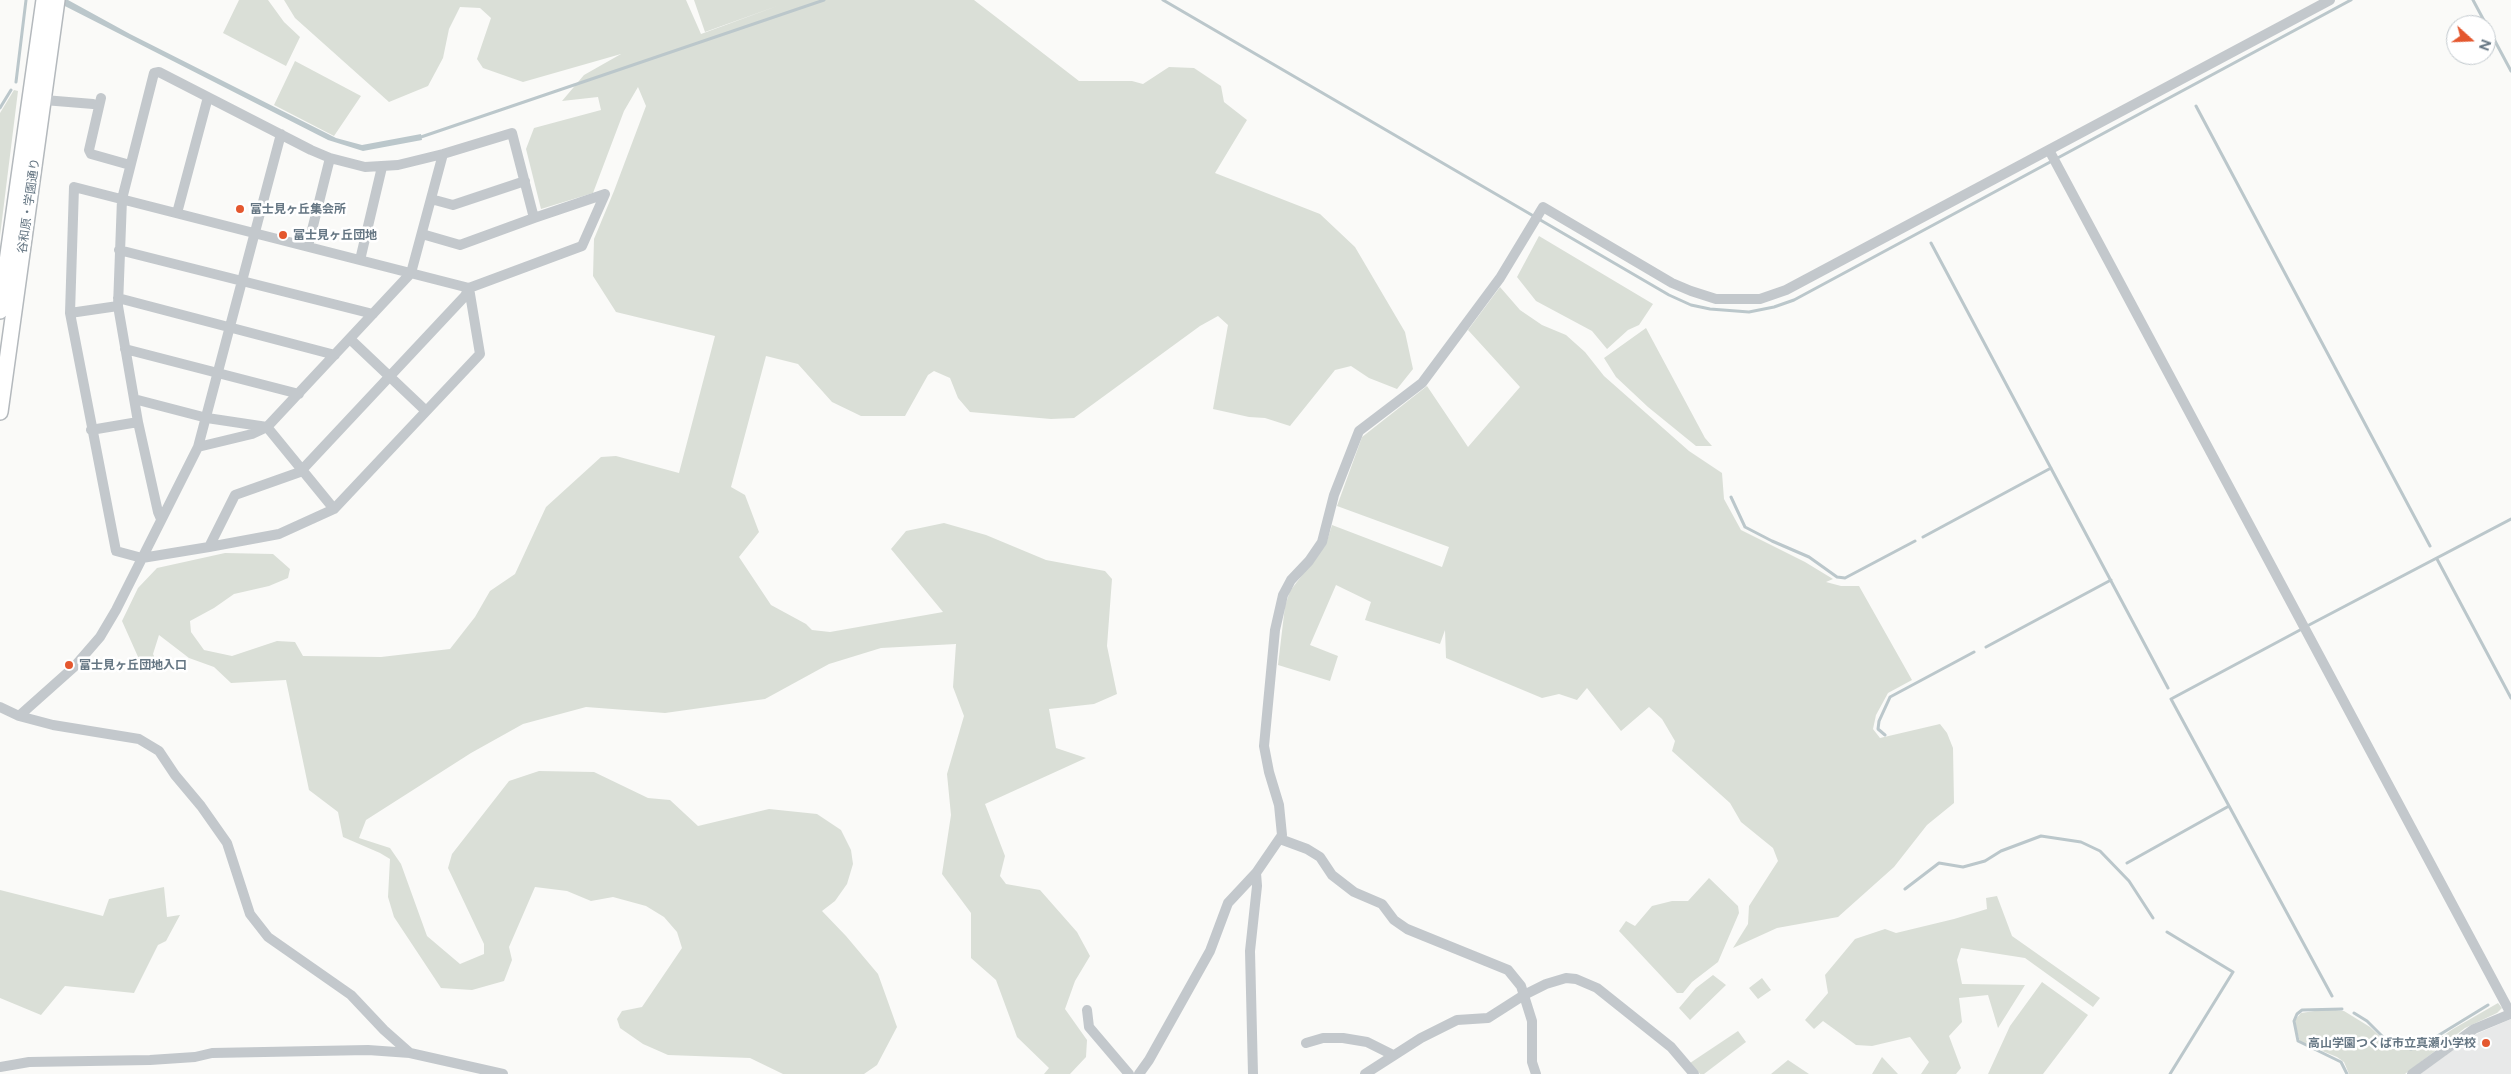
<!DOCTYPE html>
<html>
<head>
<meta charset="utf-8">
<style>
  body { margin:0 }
  #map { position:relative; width:2511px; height:1074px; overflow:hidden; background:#fafaf8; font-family:Figtree,sans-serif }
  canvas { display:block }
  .north { position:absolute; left:2446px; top:15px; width:50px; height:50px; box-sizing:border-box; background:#fff; border:1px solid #c1c8cd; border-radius:50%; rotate:110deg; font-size:14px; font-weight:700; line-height:20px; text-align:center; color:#657683 }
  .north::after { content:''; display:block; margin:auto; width:18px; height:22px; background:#e4572e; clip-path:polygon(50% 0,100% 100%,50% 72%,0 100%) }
</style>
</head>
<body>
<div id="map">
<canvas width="2511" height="1074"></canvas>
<div class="north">N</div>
</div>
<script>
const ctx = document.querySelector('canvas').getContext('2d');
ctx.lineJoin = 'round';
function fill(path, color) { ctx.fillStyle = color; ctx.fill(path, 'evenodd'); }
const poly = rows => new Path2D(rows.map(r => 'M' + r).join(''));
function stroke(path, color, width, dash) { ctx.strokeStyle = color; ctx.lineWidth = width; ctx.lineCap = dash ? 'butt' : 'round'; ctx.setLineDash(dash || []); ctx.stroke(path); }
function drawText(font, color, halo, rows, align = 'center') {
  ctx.font = font + ' Figtree,"Noto Sans JP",sans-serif'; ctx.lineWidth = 5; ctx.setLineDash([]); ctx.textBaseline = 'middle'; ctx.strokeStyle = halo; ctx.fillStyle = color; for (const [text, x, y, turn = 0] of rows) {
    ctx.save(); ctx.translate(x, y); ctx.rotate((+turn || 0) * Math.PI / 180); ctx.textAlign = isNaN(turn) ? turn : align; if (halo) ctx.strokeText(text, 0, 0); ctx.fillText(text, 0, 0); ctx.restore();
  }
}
fill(poly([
  [2511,1019,2511,1074,2420,1074,2474,1035]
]), '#e8e9e9');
fill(poly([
  [239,0,268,0,284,22,300,37,286,66,223,33],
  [284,0,686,0,701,34,780,5,705,32,694,0,974,0,1079,81,1132,81,1143,84,1169,67,1194,68,1221,86,1224,102,1247,120,1215,173,1320,214,1355,247,1405,332,1413,369,1397,389,1369,378,1351,366,1335,370,1290,426,1265,418,1249,417,1213,409,1228,325,1218,316,1200,326,1074,418,1051,419,970,412,958,398,950,378,934,371,928,375,905,416,861,416,832,402,798,364,766,356,731,487,745,495,759,532,739,557,771,605,806,624,812,630,830,632,943,612,891,549,906,531,944,523,986,535,1046,560,1105,571,1112,579,1107,646,1117,694,1094,704,1049,709,1056,748,1086,758,985,804,1005,856,1000,876,1006,884,1040,890,1077,932,1090,956,1075,981,1065,1009,1087,1040,1086,1057,1070,1074,1044,1074,1049,1068,1017,1037,996,980,971,958,971,913,942,874,951,815,947,774,964,716,953,687,956,644,881,648,829,664,765,699,665,713,586,707,523,724,471,753,366,820,359,838,390,848,401,864,427,936,460,964,484,954,484,944,448,868,452,854,509,781,539,771,594,772,648,798,670,800,698,826,769,809,817,814,841,830,851,850,853,864,847,884,835,901,822,911,846,936,878,974,897,1027,877,1065,864,1074,783,1074,750,1058,668,1055,643,1044,620,1028,617,1019,622,1011,642,1007,682,948,677,932,664,917,646,906,613,897,591,901,567,891,535,887,509,947,512,960,504,981,472,990,441,988,394,917,388,897,390,859,380,853,343,837,338,812,309,790,286,680,231,683,214,667,189,658,159,635,153,654,159,667,143,668,122,621,138,588,157,568,225,553,273,554,290,569,288,578,269,586,234,594,214,608,190,621,191,632,204,650,232,656,277,641,295,642,303,656,381,657,450,649,475,617,490,591,515,574,546,507,601,457,616,456,679,473,715,336,616,312,593,276,594,239,614,191,646,106,638,87,624,111,593,193,541,209,526,149,534,128,601,110,598,97,562,101,584,75,621,54,523,82,483,68,477,59,491,18,480,8,460,7,449,29,443,58,428,86,389,102,295,18],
  [295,61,361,96,334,136,274,105],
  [14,90,18,91,0,236,0,113],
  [1539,236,1653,304,1639,325,1628,330,1607,349,1592,331,1536,301,1517,277],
  [1500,287,1520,310,1542,325,1566,335,1585,352,1604,376,1689,451,1722,473,1724,499,1741,530,1805,562,1833,579,1826,582,1841,586,1859,586,1912,680,1888,693,1876,715,1873,729,1880,738,1940,724,1947,733,1953,748,1954,803,1927,825,1894,867,1838,917,1777,928,1733,948,1748,924,1749,906,1778,861,1773,848,1741,822,1730,803,1672,751,1675,741,1662,719,1649,707,1621,731,1587,688,1577,700,1559,694,1542,698,1446,658,1445,630,1440,644,1365,620,1371,602,1336,585,1310,645,1338,656,1330,681,1278,665,1285,606,1290,591,1326,544,1332,525,1442,567,1449,547,1337,506,1362,437,1427,386,1468,447,1520,387,1468,330],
  [1646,328,1705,438,1712,446,1696,446,1648,407,1616,377,1604,358],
  [1709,878,1738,906,1739,913,1718,962,1692,982,1683,993,1677,993,1619,931,1626,921,1635,926,1652,906,1672,901,1688,901],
  [164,887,167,917,180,915,166,941,158,945,134,993,65,986,41,1015,0,998,0,890,103,916,109,899],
  [1997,896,2012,936,2100,998,2093,1007,2025,958,1961,948,1957,960,1962,984,2025,985,1998,1028,1988,995,1959,998,1962,1022,1949,1036,1961,1068,1956,1074,1921,1074,1929,1062,1910,1037,1872,1046,1856,1045,1823,1021,1814,1029,1805,1020,1828,993,1825,975,1855,939,1885,929,1896,933,1954,919,1987,909,1986,898],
  [1713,975,1726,985,1690,1020,1679,1008,1696,988],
  [1762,978,1771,990,1758,999,1749,988],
  [2042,982,2088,1015,2043,1074,1988,1074,2010,1026],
  [2498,1003,2502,1008,2497,1013,2465,1028,2405,1074,2349,1074,2344,1062,2337,1057,2300,1042,2296,1028,2295,1020,2301,1013,2328,1009,2344,1011,2370,1027,2388,1044,2399,1050,2413,1050,2428,1046,2453,1029],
  [1738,1031,1746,1042,1704,1074,1700,1074,1690,1063],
  [1882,1057,1898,1074,1872,1074],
  [1788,1060,1809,1074,1771,1074]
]), '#dadfd7');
fill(poly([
  [53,0,68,0,130,34,336,138,362,145,421,134,422,140,363,151,328,140]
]), '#bbc7cb');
stroke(poly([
  [1163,0,1669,295,1691,305,1710,309,1749,312,1774,307,1794,300,2351,0],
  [2473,0,2511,71],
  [16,82,26,0],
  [2196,106,2430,546],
  [0,108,11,90],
  [418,138,824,0],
  [1931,243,2168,688],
  [1731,497,1745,527,1772,541,1809,557,1837,577,1845,578,1915,541],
  [1923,537,2051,468],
  [2437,559,2511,698],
  [2309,625,2511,519],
  [2300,630,2171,699,2332,996],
  [1986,647,2111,580],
  [1885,735,1878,729,1879,721,1890,697,1974,652],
  [2127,863,2229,806],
  [1905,889,1939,863,1963,867,1985,861,2001,851,2041,836,2081,842,2100,851,2129,881,2153,918],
  [2167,932,2233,972,2170,1074],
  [2342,1009,2302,1010,2297,1014,2294,1021,2298,1041,2341,1062,2347,1074],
  [2354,1013,2367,1021,2389,1043,2411,1049,2426,1043,2488,1005]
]), '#bbc7cb', 3);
const highway = poly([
  [0,311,44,0],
  [0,412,57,0]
]);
stroke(highway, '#b4b9bd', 18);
stroke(poly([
  [101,98,89,150,91,154,130,165],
  [44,100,93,104],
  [2049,150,2511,1014],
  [431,199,453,205,525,181],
  [177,213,208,97],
  [422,234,460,245,534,218],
  [308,246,330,158],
  [119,250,373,314],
  [360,260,382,167],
  [469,288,480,354,334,509,279,534,209,547,142,558,116,551,70,313,74,187,469,288,582,246,605,194],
  [118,298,335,355],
  [70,313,118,306],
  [350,339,426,411],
  [125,349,299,394],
  [134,399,207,418,267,427,411,273,443,154],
  [91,430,138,422],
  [198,447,252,434,267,427,334,509],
  [161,519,158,512,138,422,118,306,122,199,154,73,159,72,311,150,330,158,365,167,398,165,443,154,512,133,534,218,605,194],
  [209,547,235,495,300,472,465,296,469,288],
  [0,707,19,716,53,725,139,739,159,751,175,775,201,806,227,843,250,914,268,937,351,995,384,1030,410,1053],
  [19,716,74,667,100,637,116,610,198,447,281,134],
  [1280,839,1307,849,1320,857,1332,875,1354,892,1382,904,1394,920,1407,929,1508,970,1521,986,1532,1021,1532,1062,1536,1074],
  [1087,1010,1089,1027,1129,1074],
  [1306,1043,1323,1038,1343,1038,1367,1042,1393,1055],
  [0,1067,29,1062,150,1060,195,1057,212,1053,368,1050,410,1053,503,1074],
  [1139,1074,1149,1060,1210,951,1228,903,1256,873,1282,835,1279,805,1269,772,1264,746,1275,630,1283,595,1291,580,1309,561,1322,542,1334,495,1359,431,1422,383,1500,278,1543,207,1672,283,1691,291,1716,299,1760,299,1786,290,2330,0],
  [1253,1074,1250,951,1257,886,1256,873],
  [1365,1074,1421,1038,1457,1020,1488,1018,1524,995,1546,984,1566,978,1576,979,1597,988,1671,1047,1694,1074],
  [2412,1074,2474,1029,2510,1014]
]), '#c3c8cc', 10);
stroke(highway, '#fff', 15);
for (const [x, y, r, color] of [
  [240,209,5,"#e4572e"],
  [283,235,5,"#e4572e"],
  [69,665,5,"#e4572e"],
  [2486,1043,5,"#e4572e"]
]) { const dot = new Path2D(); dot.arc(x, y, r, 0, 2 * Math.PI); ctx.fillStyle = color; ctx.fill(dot); stroke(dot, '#fff', 2); }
drawText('12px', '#657683', '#fff', [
  ["谷和原・学園通り",29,206,-82]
]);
drawText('bold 12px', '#657683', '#fff', [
  ["富士見ヶ丘集会所",250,209],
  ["富士見ヶ丘団地",293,235],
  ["富士見ヶ丘団地入口",79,665],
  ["高山学園つくば市立真瀬小学校",2476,1043,"right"]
], 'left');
</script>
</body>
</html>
